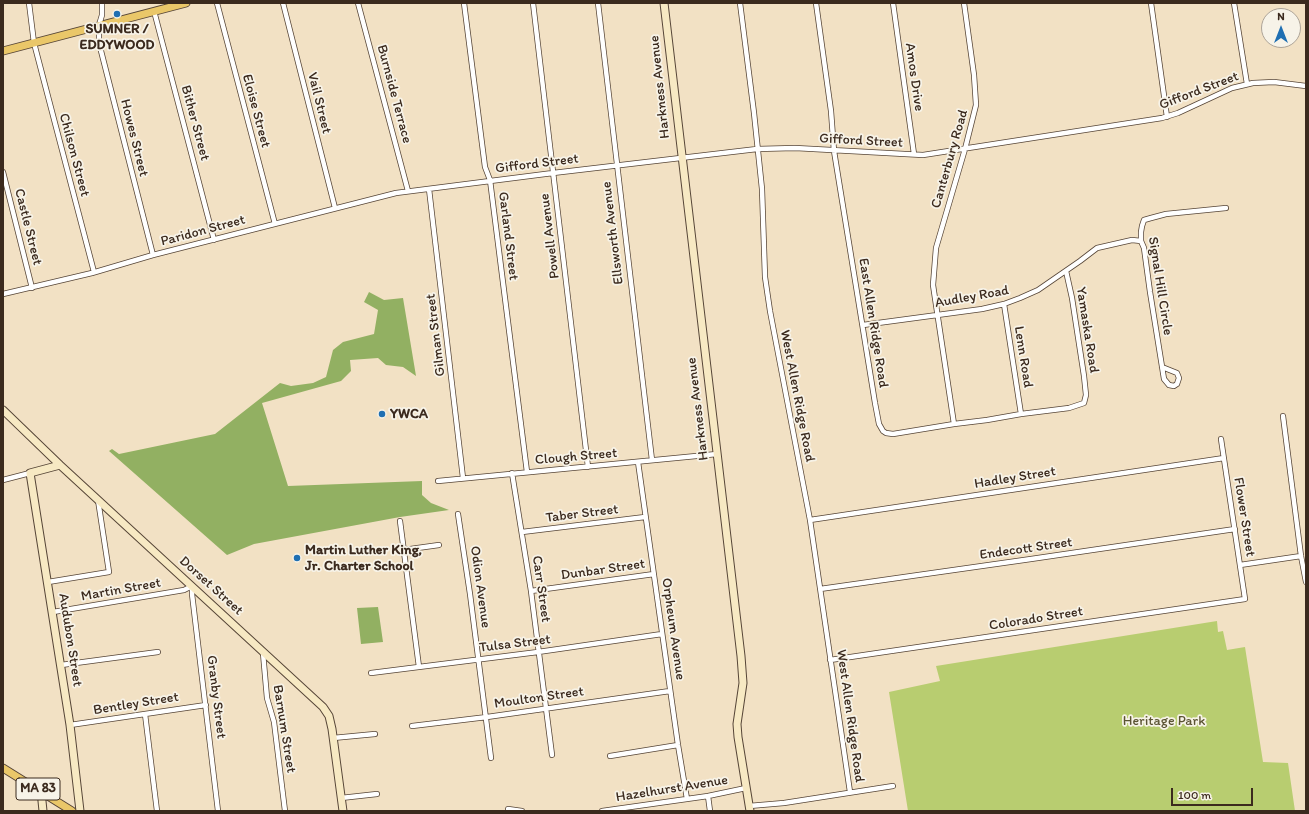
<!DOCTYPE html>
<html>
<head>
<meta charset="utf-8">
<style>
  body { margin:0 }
  #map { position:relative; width:1309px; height:814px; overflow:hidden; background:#f2e1c4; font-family:Itim,sans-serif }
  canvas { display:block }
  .frame { position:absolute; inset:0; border:4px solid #3b2a1e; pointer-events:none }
  .north { position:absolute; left:1261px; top:8px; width:40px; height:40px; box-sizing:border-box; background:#f7f3e8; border:1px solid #aca397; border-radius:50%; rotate:0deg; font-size:11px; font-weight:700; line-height:16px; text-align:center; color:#3b2a1e }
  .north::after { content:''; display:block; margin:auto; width:14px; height:18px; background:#1f6fb2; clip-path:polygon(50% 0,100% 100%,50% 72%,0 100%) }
  .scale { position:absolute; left:1171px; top:788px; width:82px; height:18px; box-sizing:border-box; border:2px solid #3b2a1e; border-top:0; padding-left:5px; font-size:12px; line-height:14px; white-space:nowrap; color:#3b2a1e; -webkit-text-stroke:3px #f7f3e8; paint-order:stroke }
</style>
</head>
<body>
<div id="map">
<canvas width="1309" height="814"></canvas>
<div class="frame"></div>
<div class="north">N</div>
<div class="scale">100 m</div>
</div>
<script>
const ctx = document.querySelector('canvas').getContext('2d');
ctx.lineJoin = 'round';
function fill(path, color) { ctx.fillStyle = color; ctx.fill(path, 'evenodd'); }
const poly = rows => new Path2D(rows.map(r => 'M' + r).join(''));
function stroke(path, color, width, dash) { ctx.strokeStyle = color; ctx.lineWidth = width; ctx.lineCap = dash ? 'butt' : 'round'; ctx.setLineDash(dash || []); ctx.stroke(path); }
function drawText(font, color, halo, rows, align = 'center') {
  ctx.font = font + ' Itim,sans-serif'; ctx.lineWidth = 3.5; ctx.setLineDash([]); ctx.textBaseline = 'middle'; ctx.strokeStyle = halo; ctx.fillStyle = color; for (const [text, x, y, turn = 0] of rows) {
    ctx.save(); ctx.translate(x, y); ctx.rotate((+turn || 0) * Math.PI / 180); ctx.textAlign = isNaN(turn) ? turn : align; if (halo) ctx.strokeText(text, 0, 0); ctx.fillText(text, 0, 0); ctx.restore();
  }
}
fill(poly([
  [1217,621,1218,632,1223,631,1227,650,1245,647,1263,762,1288,763,1295,811,908,811,889,692,940,681,936,666]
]), '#b8cd70');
fill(poly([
  [369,292,384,300,403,298,416,376,403,367,386,365,378,358,350,360,351,371,341,381,262,403,288,486,422,481,422,495,431,503,449,510,400,517,254,544,227,555,109,451,112,449,119,454,215,434,280,383,291,386,313,383,326,377,333,350,343,342,374,334,378,310,364,302],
  [378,607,383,642,361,644,357,608]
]), '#92b062');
const street = poly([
  [29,3,34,43,94,272],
  [102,3,102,15,99,25,99,43,153,255],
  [217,3,275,224],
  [283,3,335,208],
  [358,3,408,191],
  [464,3,485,167,490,180,527,472],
  [533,3,588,467],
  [598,3,652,460],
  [740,3,754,113,762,189,765,277,770,311,810,520,850,792],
  [816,3,831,111,834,151,875,403,879,424,883,431,886,433,893,434,954,424,987,420,1021,414,1069,408,1084,403,1086,395,1084,376,1072,298,1066,271],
  [893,3,914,154],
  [1151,3,1167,117],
  [1234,3,1247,84],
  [154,11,214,240],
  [3,172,32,288],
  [429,189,463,478],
  [3,294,92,273,153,255,396,193,553,173,757,149,795,148,923,155,1162,118,1178,113,1232,88,1253,83,1274,82,1306,86],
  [1004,304,1021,414],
  [863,325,982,309,1004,304,1020,298,1038,290,1080,261,1097,248,1132,240,1141,241],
  [1162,367,1177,373,1179,378,1177,384,1174,386,1169,385,1164,379,1150,292,1144,248,1141,241,1141,232,1142,226,1144,220,1151,218,1166,214,1226,208],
  [1283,416,1301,556,1306,582],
  [954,424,933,285,936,248,965,149,976,105,974,75,964,3],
  [638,462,678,745,687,799],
  [512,473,531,591,552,755],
  [3,480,30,473],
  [438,481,717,454],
  [458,514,470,594,491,758],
  [810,520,1224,458],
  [400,521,419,667],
  [522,532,645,517],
  [403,550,439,545],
  [1240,565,1301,556],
  [48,582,109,572,98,500],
  [820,589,1031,559,1235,529],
  [531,591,654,574],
  [53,612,184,590,192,586,192,594,218,811],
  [263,653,267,698,274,722,285,811],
  [830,660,1245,599,1221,439],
  [61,665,158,652],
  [371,673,538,652,662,634],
  [145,714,157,811],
  [70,725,206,705],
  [412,726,487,717,670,691],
  [333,738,375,734],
  [610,756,678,745],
  [708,796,710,811],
  [341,798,377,794],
  [749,806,784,803,893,786],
  [508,809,522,811],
  [602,811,708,796,746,788]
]);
const secondary = poly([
  [664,3,741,656,743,683,737,724,738,737,750,811],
  [3,410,60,465,323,707,329,716,332,729,343,811],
  [60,465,30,473,70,725,80,811],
  [41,791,43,811]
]);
const primary = poly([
  [3,51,186,3],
  [3,768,72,811]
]);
stroke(street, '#564537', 6);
stroke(secondary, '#564537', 9);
stroke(primary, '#564537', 9);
stroke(street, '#fff', 4.5);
stroke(secondary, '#f7e9c3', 7);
stroke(primary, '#eac769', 7);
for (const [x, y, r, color] of [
  [117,14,4,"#1f6fb2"],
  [382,414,4,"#1f6fb2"],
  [297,558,4,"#1f6fb2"]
]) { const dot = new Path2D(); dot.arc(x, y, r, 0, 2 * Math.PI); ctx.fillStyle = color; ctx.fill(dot); stroke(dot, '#f7f3e8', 1.5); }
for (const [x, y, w] of [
  [38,789,44]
]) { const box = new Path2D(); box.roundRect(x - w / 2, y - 11, w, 22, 3); ctx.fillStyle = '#f7f3e8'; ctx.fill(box); stroke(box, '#3b2a1e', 1); }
drawText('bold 13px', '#3b2a1e', null, [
  ["MA 83",38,789]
]);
drawText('bold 14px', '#3b2a1e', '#f7f3e8', [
  ["SUMNER /",117,29,"center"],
  ["EDDYWOOD",117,45,"center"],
  ["YWCA",390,414],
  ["Martin Luther King,",305,550],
  ["Jr. Charter School",305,566]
], 'left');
drawText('14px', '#3b2a1e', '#f7f3e8', [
  ["Amos Drive",914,77,82],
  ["Harkness Avenue",660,87,-96],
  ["Gifford Street",1199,91,-21],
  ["Burnside Terrace",394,94,75],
  ["Vail Street",319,103,76],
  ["Eloise Street",256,111,75],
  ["Bither Street",195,123,75],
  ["Howes Street",134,138,76],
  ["Gifford Street",861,141,3],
  ["Chilson Street",74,155,75],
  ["Canterbury Road",950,159,-74],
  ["Gifford Street",537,164,-7],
  ["Castle Street",28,227,76],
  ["Paridon Street",203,231,-15],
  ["Ellsworth Avenue",613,233,-97],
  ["Garland Street",508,236,83],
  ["Powell Avenue",550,236,-97],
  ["Signal Hill Circle",1160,286,81],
  ["Audley Road",972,297,-10],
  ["East Allen Ridge Road",873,323,81],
  ["Yamaska Road",1087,330,81],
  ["Gilman Street",436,335,-97],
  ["Lenn Road",1023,357,81],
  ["West Allen Ridge Road",797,396,79],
  ["Harkness Avenue",698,409,-97],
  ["Clough Street",576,457,-5],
  ["Hadley Street",1015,478,-9],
  ["Taber Street",582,514,-7],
  ["Flower Street",1244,517,81],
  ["Endecott Street",1026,549,-8],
  ["Dunbar Street",603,570,-8],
  ["Dorset Street",211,586,42],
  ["Odion Avenue",480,587,82],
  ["Carr Street",541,589,82],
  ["Martin Street",121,590,-10],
  ["Colorado Street",1036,619,-9],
  ["Orpheum Avenue",673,629,82],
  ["Audubon Street",70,640,81],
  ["Tulsa Street",515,644,-7],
  ["Granby Street",216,697,83],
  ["Moulton Street",539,698,-8],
  ["Bentley Street",136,704,-9],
  ["West Allen Ridge Road",850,716,82],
  ["Barnum Street",284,729,81],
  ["Hazelhurst Avenue",672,789,-9]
]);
drawText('14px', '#5a5332', '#f7f3e8', [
  ["Heritage Park",1164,721]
]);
</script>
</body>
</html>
